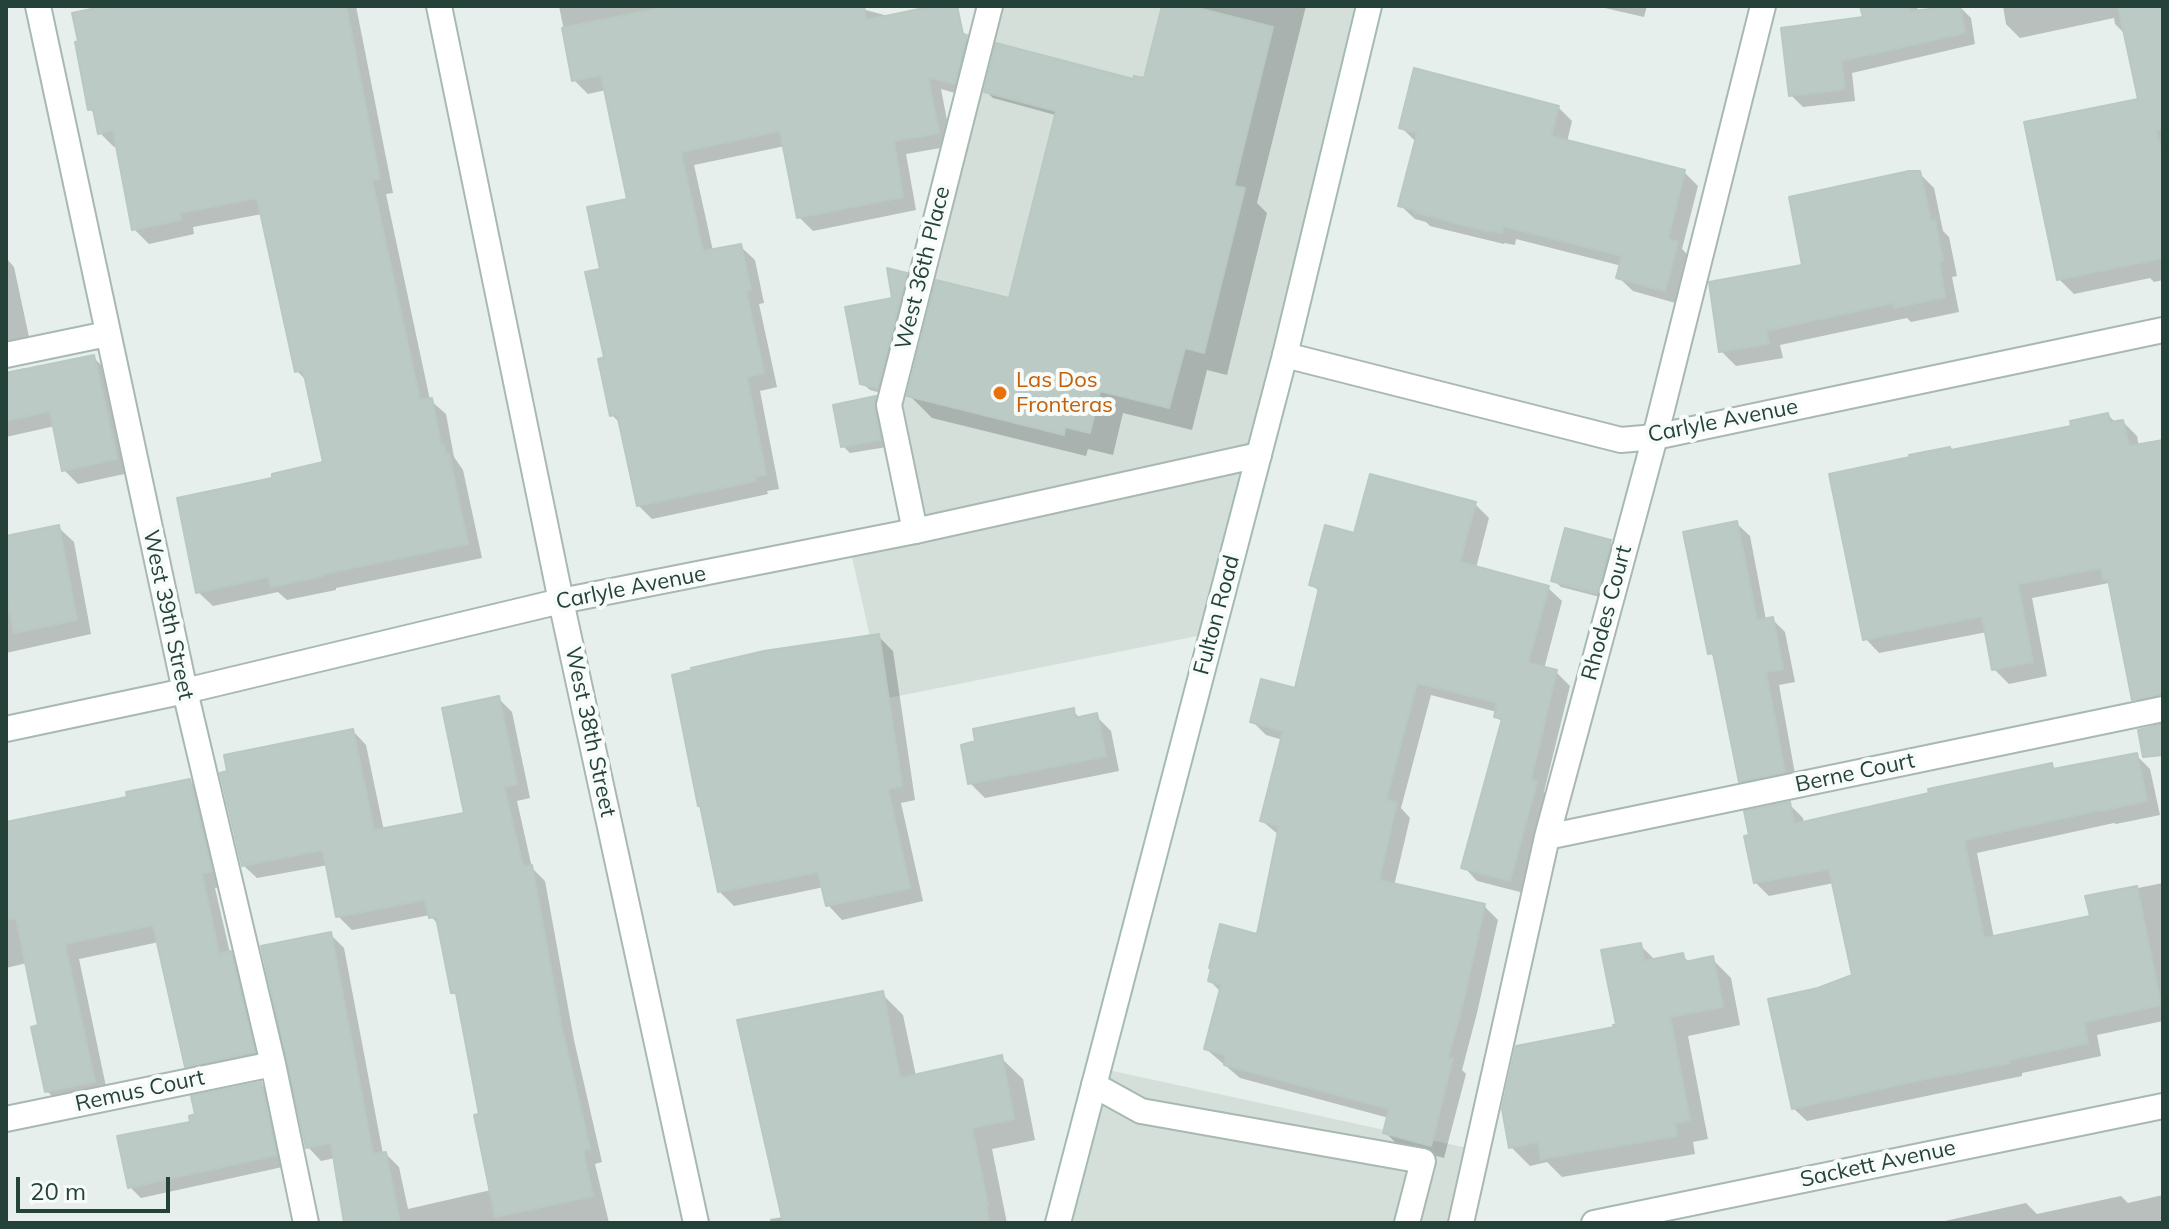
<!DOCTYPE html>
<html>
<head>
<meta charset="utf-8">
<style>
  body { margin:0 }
  #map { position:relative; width:2169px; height:1229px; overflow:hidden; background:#e6efeb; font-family:Mulish,sans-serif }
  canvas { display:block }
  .frame { position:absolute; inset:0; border:8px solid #24423a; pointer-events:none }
  .scale { position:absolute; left:16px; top:1177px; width:154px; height:36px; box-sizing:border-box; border:4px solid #24423a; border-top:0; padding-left:10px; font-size:24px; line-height:28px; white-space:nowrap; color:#24423a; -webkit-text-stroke:6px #f7fbf9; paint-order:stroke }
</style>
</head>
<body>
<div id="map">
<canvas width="2169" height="1229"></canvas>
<div class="frame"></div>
<div class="scale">20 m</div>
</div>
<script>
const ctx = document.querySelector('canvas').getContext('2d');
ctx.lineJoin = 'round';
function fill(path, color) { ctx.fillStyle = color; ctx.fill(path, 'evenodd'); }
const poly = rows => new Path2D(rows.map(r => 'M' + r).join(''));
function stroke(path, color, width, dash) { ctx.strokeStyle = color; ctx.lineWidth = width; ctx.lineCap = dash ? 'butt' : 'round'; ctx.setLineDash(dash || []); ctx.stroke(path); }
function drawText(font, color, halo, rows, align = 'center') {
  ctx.font = font + ' Mulish,sans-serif'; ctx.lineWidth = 8; ctx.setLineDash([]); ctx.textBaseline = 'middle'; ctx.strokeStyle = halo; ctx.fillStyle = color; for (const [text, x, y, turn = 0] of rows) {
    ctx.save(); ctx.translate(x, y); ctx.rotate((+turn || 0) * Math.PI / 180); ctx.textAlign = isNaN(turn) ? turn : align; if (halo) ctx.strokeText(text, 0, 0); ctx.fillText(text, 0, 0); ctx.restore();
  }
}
fill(poly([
  [990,6,1369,6,1212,633,884,699,849,544,915,530,889,405],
  [1099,1068,1477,1150,1461,1223,1058,1223]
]), '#d4dfda');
fill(poly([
  [113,6,356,6,393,193,386,194,430,400,446,414,454,457,463,470,482,558,336,588,336,590,287,600,278,592,213,606,198,592,275,480,325,463,308,382,297,371,262,214,193,227,194,234,149,244,134,229,118,146,114,147,100,133,96,115,90,109],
  [559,6,875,6,862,9,966,37,980,51,969,97,941,89,952,146,906,154,916,210,813,231,799,217,785,146,694,165,713,251,740,246,755,260,764,303,759,304,777,387,760,391,779,489,767,491,768,494,652,519,638,505,621,424,612,415,606,359,602,271,629,200,606,90,588,94,574,80],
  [1163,6,1306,6,1257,203,1267,213,1227,375,1207,370,1192,430,1123,413,1113,455,1088,449,1086,456,932,418,909,395,1011,300,1110,222],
  [1596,6,1647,6,1644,17],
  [1862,6,1917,6,1918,12,1959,6,1971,18,1975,44,1852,73,1855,101,1803,107,1791,95,1865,19],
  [2003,6,2163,6,2163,94,2126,35,2115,24,2114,18,2020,38,2006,24],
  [1011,49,1070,119,993,98,986,91],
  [1558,107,1572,121,1567,142,1684,172,1698,186,1682,249,1691,258,1679,304,1633,291,1618,277,1622,266,1516,239,1515,245,1504,243,1504,244,1430,226,1426,222,1415,219,1400,205,1416,142,1401,127],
  [2163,118,2163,280,2154,282,2150,278,2074,294,2059,279],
  [1919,173,1934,188,1943,231,1949,237,1957,276,1952,277,1959,312,1911,322,1907,318,1780,345,1783,358,1736,366,1721,351,1805,267],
  [6,258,14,267,32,351,6,364],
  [906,275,913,282,885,394,870,390,862,383,894,300],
  [93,357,107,371,129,473,78,484,64,470,55,426,6,437,6,372,25,368,28,371],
  [875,398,882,405,887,447,850,453,843,446],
  [2108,415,2116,423,2123,422,2137,436,2139,447,2163,442,2163,705,2147,708,2133,694,2109,583,2032,598,2047,676,2009,684,1994,669,1987,632,1879,653,1865,638,1952,452,2073,428],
  [1475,504,1489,518,1476,568,1548,588,1562,601,1544,669,1556,672,1570,686,1544,792,1550,798,1524,893,1477,881,1464,867,1503,723,1496,716,1497,712,1431,695,1401,808,1410,818,1394,886,1484,906,1498,920,1477,1013,1462,1070,1466,1074,1444,1158,1399,1146,1385,1132,1389,1118,1240,1078,1206,1049,1221,992,1210,981,1259,936,1279,835,1262,821,1283,740,1266,735,1252,721,1296,690,1320,593,1312,584,1356,536],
  [1736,523,1750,536,1766,620,1772,619,1785,632,1795,682,1779,685,1797,785,1754,794,1740,781,1716,659,1710,653],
  [59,528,74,542,91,634,6,653,6,538],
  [1610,542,1617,549,1604,598,1561,587,1553,580],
  [879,637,893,651,915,800,901,803,923,901,842,920,828,905,824,887,734,906,720,892],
  [498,698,512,712,530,798,517,801,532,868,545,881,574,1040,602,1162,595,1164,609,1223,346,1223,335,1158,321,1161,308,1147,330,934,344,948,383,1154,386,1154,399,1167,408,1209,491,1190,482,1116,459,998,453,992,440,927,430,915,352,930,338,916,328,865,257,878,243,865,353,731,366,745,384,831,467,814],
  [1073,711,1081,719,1096,716,1111,731,1119,771,985,798,970,783],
  [2136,755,2150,769,2160,815,2116,824,2114,823,1977,853,1994,938,2092,917,2088,898,2163,883,2163,1021,2097,1035,2101,1056,2022,1073,2022,1076,1807,1121,1793,1108,1818,990,1854,976,1834,883,1769,896,1755,882,1789,804,1803,818,1804,823,2051,765,2057,770],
  [190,781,205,796,226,886,215,888,230,953,245,969,269,1067,201,1081,187,1066,159,942,79,959,108,1096,62,1106,47,1091,40,1027,27,963,6,968,6,822,130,799],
  [1640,945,1656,961,1683,956,1690,963,1712,959,1731,978,1740,1025,1688,1036,1708,1139,1693,1142,1695,1154,1562,1177,1547,1162,1530,1166,1511,1147,1616,1029],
  [882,994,903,1015,916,1076,1001,1058,1023,1079,1035,1140,992,1149,1007,1223,771,1223,770,1219,783,1217],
  [261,1084,272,1095,287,1166,141,1198,130,1187,193,1123],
  [2163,1195,2163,1223,1936,1223,2026,1203,2037,1214,2121,1196,2128,1203]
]), '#0003');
const building = poly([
  [106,6,346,6,380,179,372,180,420,400,432,398,441,445,444,444,446,454,449,454,468,544,323,574,323,576,271,587,268,577,196,593,177,498,272,478,272,474,323,462,303,370,295,372,257,198,180,213,181,220,132,230,113,130,98,134,93,109,88,110,75,42,78,41,72,13,106,6],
  [669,6,864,6,866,20,934,6,957,6,963,34,967,35,955,84,928,77,939,133,894,141,903,197,797,218,780,131,681,152,703,251,741,244,751,290,746,291,764,373,747,377,766,475,754,477,756,481,637,506,617,414,610,416,598,359,604,357,585,272,600,269,587,207,627,199,601,75,572,81,562,28,669,6],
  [1162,6,1190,6,1273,27,1234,186,1245,188,1204,353,1185,348,1169,408,1100,391,1090,433,1065,427,1064,435,907,396,936,280,1009,298,1056,111,984,92,996,43,1133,79,1134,76,1144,78,1162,6],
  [1860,6,1909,6,1910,11,1960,6,1965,33,1841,61,1845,89,1789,96,1781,28,1863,17,1860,6],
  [2118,6,2163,6,2163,129,2156,130,2163,154,2163,258,2057,280,2024,122,2138,99,2118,6],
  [1414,68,1559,106,1551,136,1685,170,1668,239,1678,242,1665,291,1616,278,1622,256,1503,226,1502,233,1490,230,1490,232,1414,212,1415,210,1398,206,1417,133,1399,128,1414,68],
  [1909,171,1920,171,1931,221,1935,220,1943,261,1939,262,1945,297,1894,308,1893,303,1766,331,1769,344,1719,352,1709,282,1802,265,1789,197,1909,171],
  [887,268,907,273,878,388,860,384,845,307,892,298,887,268],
  [94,355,117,459,62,471,50,411,6,421,6,373,94,355],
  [876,396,874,408,881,440,841,447,833,405,876,396],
  [2108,413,2110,422,2123,420,2129,446,2163,440,2163,694,2132,700,2108,579,2103,580,2101,568,2018,584,2033,662,1992,670,1982,616,1863,640,1829,474,1910,457,1909,455,1950,447,1951,450,2071,426,2070,421,2108,413],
  [1370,474,1476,502,1460,562,1549,586,1528,663,1557,670,1531,780,1537,782,1510,881,1461,868,1502,719,1494,717,1497,703,1417,683,1386,800,1397,802,1379,880,1485,904,1464,999,1448,1059,1453,1058,1431,1146,1383,1133,1389,1109,1224,1065,1226,1055,1204,1049,1221,985,1208,981,1211,968,1209,968,1220,924,1257,934,1279,826,1260,821,1283,731,1250,722,1261,679,1295,688,1319,588,1309,585,1325,525,1354,533,1370,474],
  [1737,521,1757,620,1773,617,1783,669,1766,672,1785,772,1739,782,1713,653,1708,654,1683,532,1737,521],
  [59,525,77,620,14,633,6,594,6,536,59,525],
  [1565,528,1611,540,1597,593,1551,581,1565,528],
  [879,634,902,786,888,789,910,888,826,906,818,872,718,892,700,805,698,806,672,675,692,670,691,668,764,651,879,634],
  [499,696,517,784,504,787,523,866,532,865,561,1024,590,1149,583,1150,593,1196,495,1217,474,1115,479,1114,456,993,451,993,436,917,429,918,425,900,336,917,323,850,242,866,220,773,227,771,224,755,353,729,374,830,464,813,442,708,499,696],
  [1074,708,1075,718,1097,713,1106,756,968,784,961,745,975,741,973,729,1074,708],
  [2163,724,2163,755,2143,757,2138,730,2163,724],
  [2137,753,2147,801,2100,811,2100,810,1964,840,1984,938,2090,916,2085,896,2137,886,2161,1005,2084,1022,2088,1043,2009,1060,2010,1063,1920,1080,1792,1109,1768,999,1818,988,1852,975,1829,869,1754,883,1744,836,1749,835,1744,811,1790,802,1794,824,1929,793,1928,789,2052,763,2053,769,2137,753],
  [190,779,212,871,202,873,219,954,231,951,255,1052,185,1067,153,925,65,944,95,1082,45,1092,31,1027,38,1025,16,918,6,920,6,822,127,797,126,792,190,779],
  [331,932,373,1154,386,1152,400,1223,344,1223,331,1143,306,1148,261,946,331,932],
  [1641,943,1644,961,1683,953,1685,962,1713,956,1723,1007,1670,1017,1690,1120,1675,1123,1677,1136,1541,1159,1538,1142,1509,1148,1502,1109,1516,1046,1614,1027,1613,1025,1616,1024,1601,950,1641,943],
  [883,991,900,1078,1002,1055,1014,1119,972,1128,988,1205,986,1205,989,1223,783,1223,737,1020,883,991],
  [261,1082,277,1155,128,1188,117,1136,190,1122,189,1116,195,1114,191,1096,261,1082]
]);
fill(building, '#bbcac4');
stroke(building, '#b8c9c2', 2);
const lane = poly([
  [38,6,185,691,273,1064,306,1223],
  [6,355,107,334],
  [915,531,889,405,990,6],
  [1547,837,2163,709],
  [1094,1085,1141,1111,1423,1161,1407,1223],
  [6,1119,273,1064],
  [1461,1223,1547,837,1655,437,1763,6]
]);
const street = poly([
  [439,6,561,601,696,1223],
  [1285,355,1621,440,1655,437,2163,330],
  [6,729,185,691,561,601,915,531,1259,455],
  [1594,1223,2163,1106]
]);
const secondary = poly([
  [1058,1223,1285,355,1369,6]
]);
stroke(lane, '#a8b8b2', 28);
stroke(street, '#a8b8b2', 28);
stroke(secondary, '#a4bbb3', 28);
stroke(lane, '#fff', 24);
stroke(street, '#fff', 24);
stroke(secondary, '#fff', 24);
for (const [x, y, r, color] of [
  [1000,393,8,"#e8710a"]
]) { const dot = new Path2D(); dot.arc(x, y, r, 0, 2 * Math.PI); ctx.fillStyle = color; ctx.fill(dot); stroke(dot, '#f7fbf9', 3); }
drawText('22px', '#24423a', '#f7fbf9', [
  ["West 36th Place",923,268,-76],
  ["Carlyle Avenue",1723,421,-11],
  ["Carlyle Avenue",631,588,-11],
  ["Rhodes Court",1607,613,-75],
  ["West 39th Street",168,615,78],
  ["Fulton Road",1217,615,-75],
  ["West 38th Street",590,732,78],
  ["Berne Court",1855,773,-12],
  ["Remus Court",140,1091,-12],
  ["Sackett Avenue",1878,1164,-12]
]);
drawText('22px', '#c56008', '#f7fbf9', [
  ["Las Dos",1016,380],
  ["Fronteras",1016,405]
], 'left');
</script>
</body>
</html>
